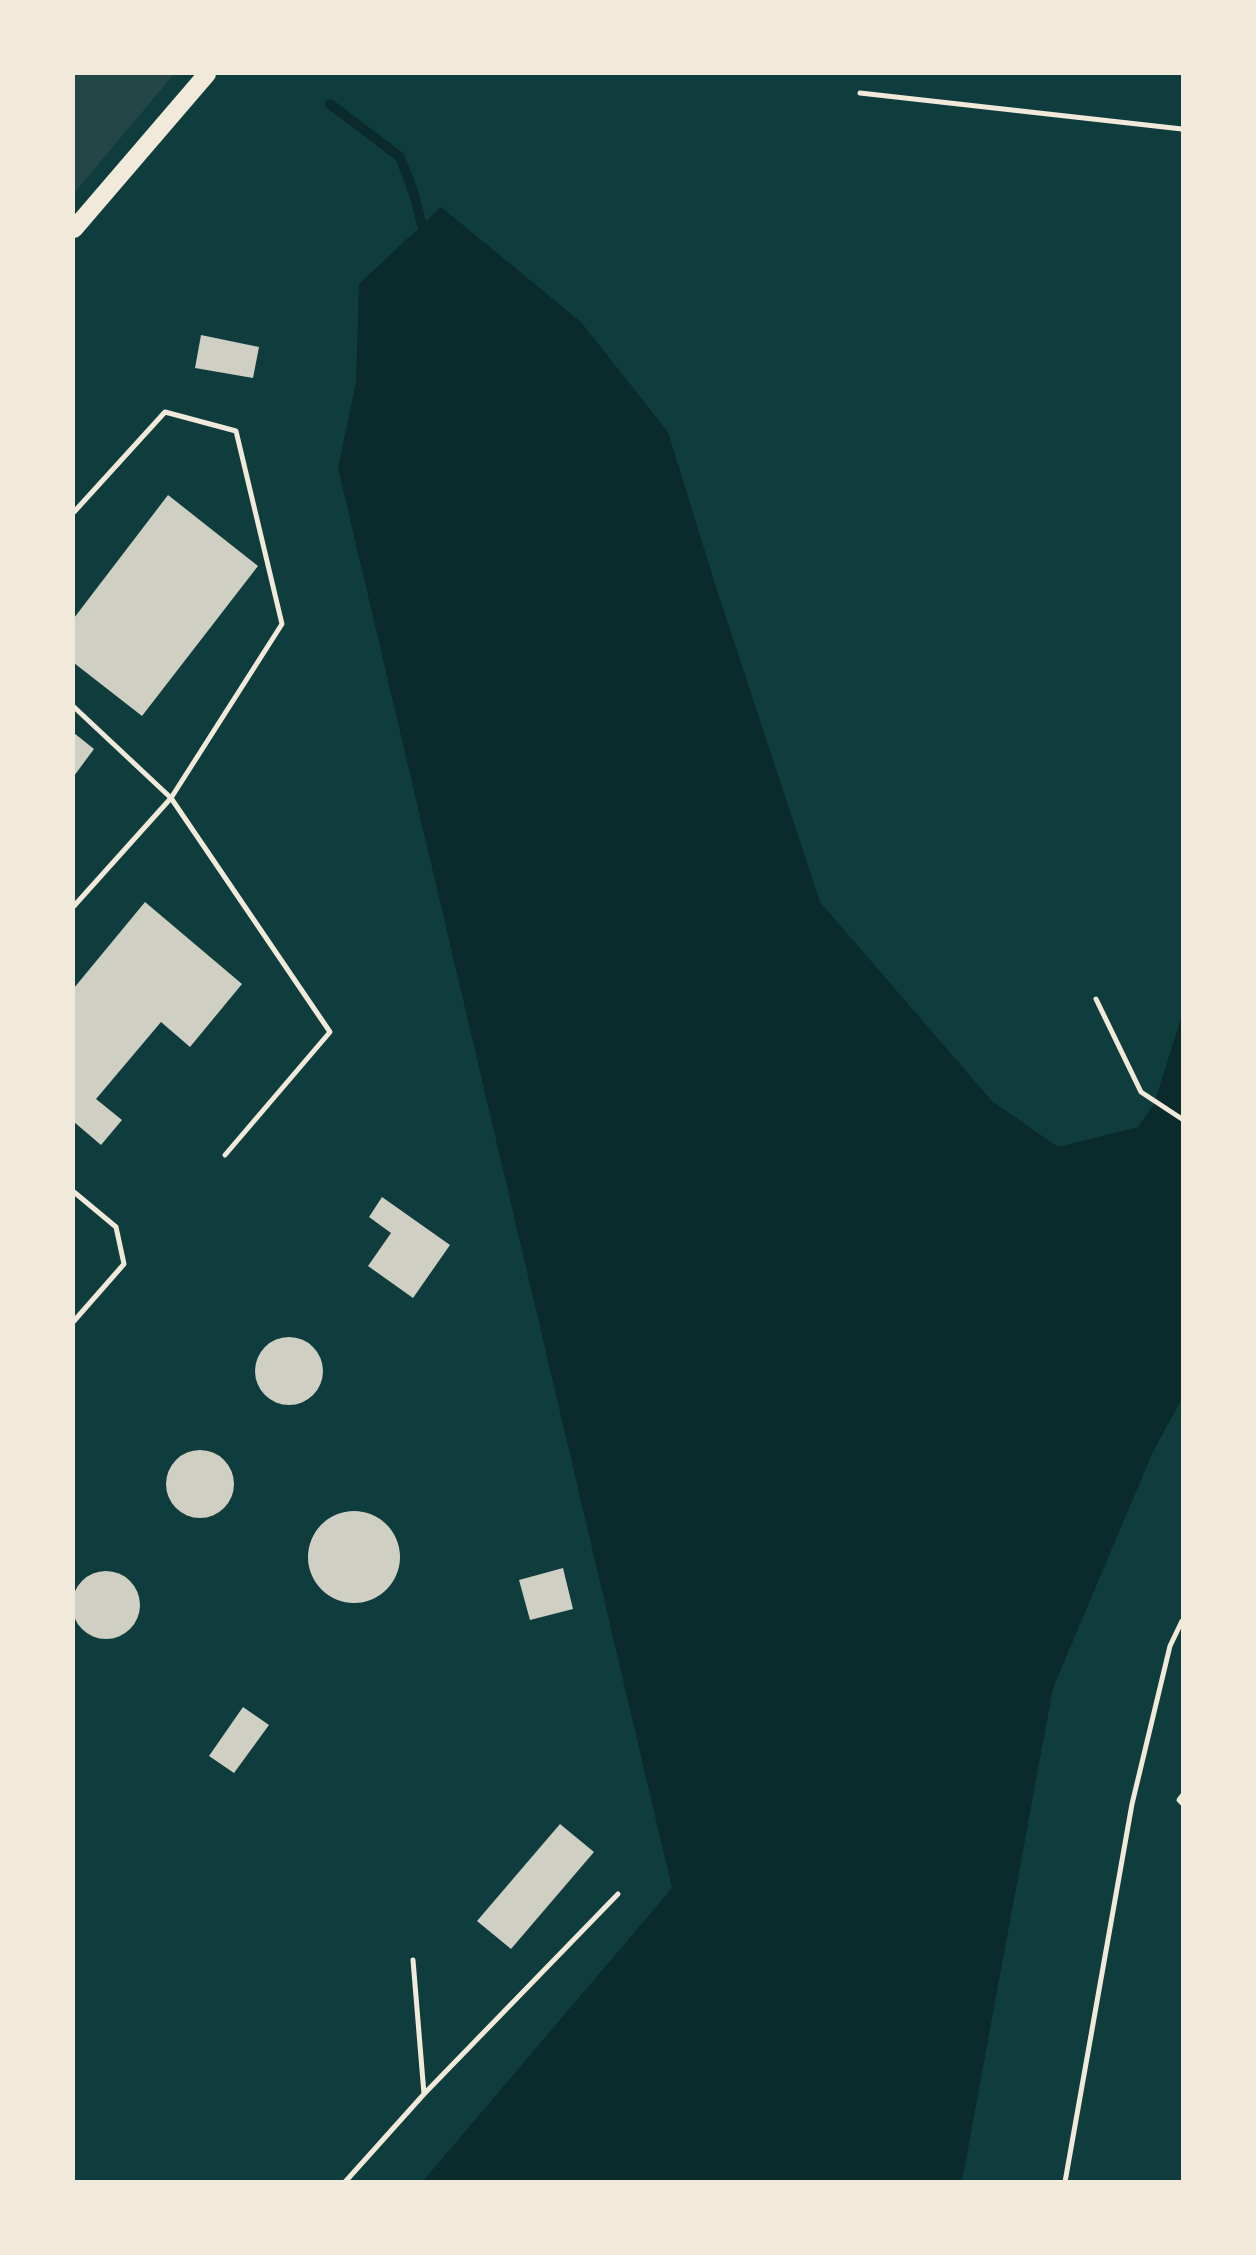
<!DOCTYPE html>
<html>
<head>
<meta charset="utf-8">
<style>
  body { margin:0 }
  #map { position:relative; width:1256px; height:2255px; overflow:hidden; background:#0f3d3e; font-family:Commissioner,sans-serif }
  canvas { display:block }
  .frame { position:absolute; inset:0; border:75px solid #f1e9da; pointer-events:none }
</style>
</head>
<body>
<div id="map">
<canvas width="1256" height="2255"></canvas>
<div class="frame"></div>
</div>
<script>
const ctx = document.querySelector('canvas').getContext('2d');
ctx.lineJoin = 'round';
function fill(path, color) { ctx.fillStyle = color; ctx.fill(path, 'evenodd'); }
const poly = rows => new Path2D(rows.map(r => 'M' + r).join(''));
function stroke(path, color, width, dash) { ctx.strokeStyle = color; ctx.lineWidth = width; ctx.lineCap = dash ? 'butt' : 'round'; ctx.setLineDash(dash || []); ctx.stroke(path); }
fill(poly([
  [74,74,174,74,74,193]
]), '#244646');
fill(poly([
  [441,207,581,322,668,432,716,587,820,902,992,1101,1058,1147,1138,1127,1154,1104,1182,1015,1182,1398,1152,1454,1053,1688,962,2181,423,2181,672,1888,338,468,356,382,359,284]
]), '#0a2a2b');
stroke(poly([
  [330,104,400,157,413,191,422,225]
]), '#0a2a2b', 10);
fill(poly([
  [201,335,259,347,253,378,195,368],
  [168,495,258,566,142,716,74,663,74,618],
  [74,733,94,749,74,776],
  [145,902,242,984,190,1047,161,1022,96,1099,122,1120,101,1145,74,1122,74,988],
  [382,1197,450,1245,413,1298,368,1266,391,1233,369,1217],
  '255 1371a34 34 0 1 1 68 0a34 34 0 1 1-68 0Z',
  '166 1484a34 34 0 1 1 68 0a34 34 0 1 1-68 0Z',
  '308 1557a46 46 0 1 1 92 0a46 46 0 1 1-92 0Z',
  [563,1568,573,1609,530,1620,519,1580],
  '72 1605a34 34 0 1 1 68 0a34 34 0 1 1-68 0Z',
  [243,1707,269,1725,234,1773,209,1756],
  [560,1824,594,1852,511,1949,477,1921]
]), '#cfcfc3');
stroke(poly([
  [860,93,1182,129],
  [74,512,165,412,236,431,282,624,171,798,74,906],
  [74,707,171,798,330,1032,225,1155],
  [1096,999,1141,1092,1182,1119],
  [74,1192,116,1227,124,1264,74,1321],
  [1182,1796,1179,1800,1182,1803],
  [424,2094,618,1894],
  [345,2182,424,2094,413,1960],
  [1065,2182,1132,1804,1170,1646,1182,1621]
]), '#f1e9da', 5);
stroke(poly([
  [74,229,207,74]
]), '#f1e9da', 18);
</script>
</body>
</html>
